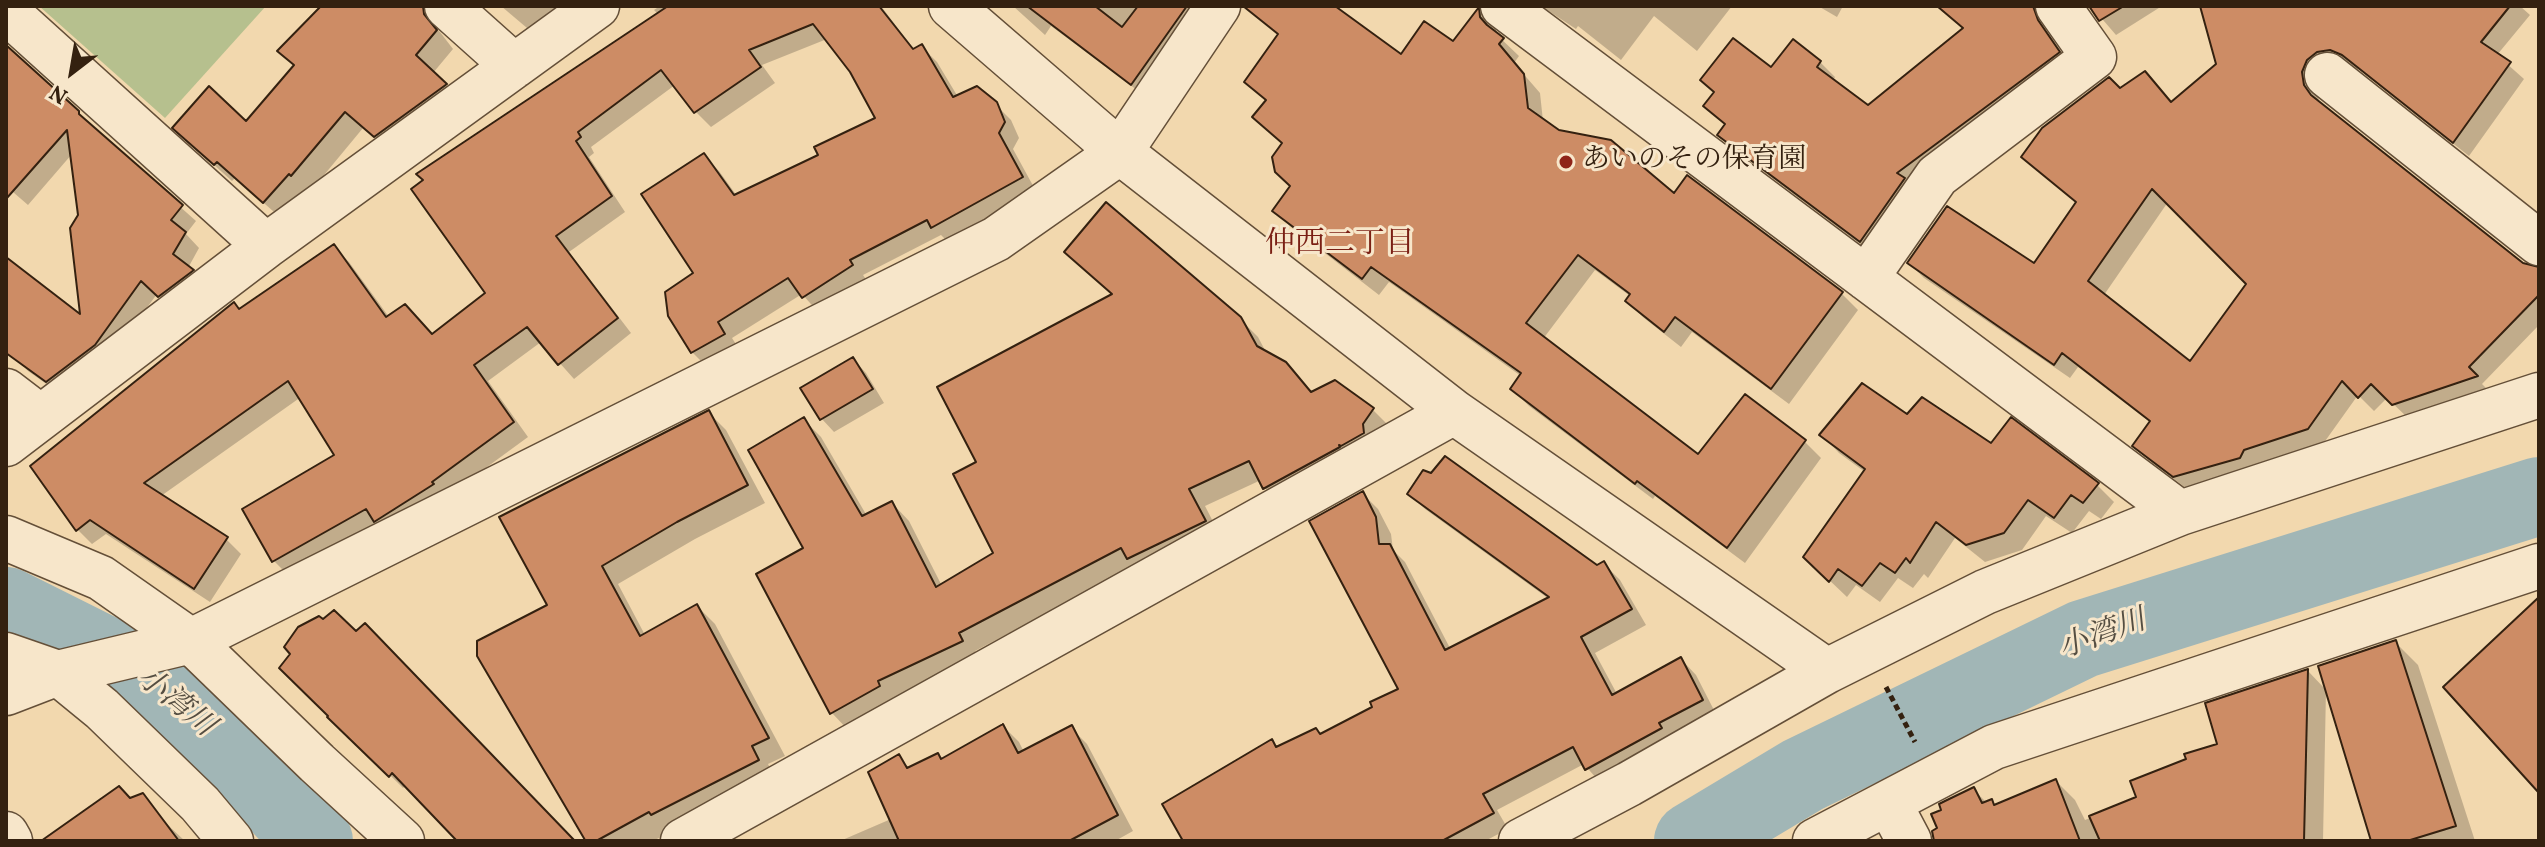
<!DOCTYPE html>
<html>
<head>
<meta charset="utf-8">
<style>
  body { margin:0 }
  #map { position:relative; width:2545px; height:847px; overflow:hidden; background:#f2d8ae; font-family:Vollkorn,serif }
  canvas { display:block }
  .frame { position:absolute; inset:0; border:8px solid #342110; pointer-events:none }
  .north { position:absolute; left:32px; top:32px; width:80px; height:80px; -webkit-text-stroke:6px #f7e6ca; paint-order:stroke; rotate:211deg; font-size:22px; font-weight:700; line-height:32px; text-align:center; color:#342110 }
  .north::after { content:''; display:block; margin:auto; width:28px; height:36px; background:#342110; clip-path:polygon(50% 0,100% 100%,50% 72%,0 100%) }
</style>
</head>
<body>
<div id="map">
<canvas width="2545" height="847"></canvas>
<div class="frame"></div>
<div class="north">N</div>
</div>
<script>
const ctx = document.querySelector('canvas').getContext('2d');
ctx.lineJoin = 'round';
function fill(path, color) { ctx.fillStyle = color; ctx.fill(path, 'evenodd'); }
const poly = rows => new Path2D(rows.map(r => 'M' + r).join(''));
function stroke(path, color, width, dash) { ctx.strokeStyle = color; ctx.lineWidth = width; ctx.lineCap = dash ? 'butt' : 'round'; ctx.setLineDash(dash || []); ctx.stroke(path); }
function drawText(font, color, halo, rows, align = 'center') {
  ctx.font = font + ' Vollkorn,"Noto Serif JP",serif'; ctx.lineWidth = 6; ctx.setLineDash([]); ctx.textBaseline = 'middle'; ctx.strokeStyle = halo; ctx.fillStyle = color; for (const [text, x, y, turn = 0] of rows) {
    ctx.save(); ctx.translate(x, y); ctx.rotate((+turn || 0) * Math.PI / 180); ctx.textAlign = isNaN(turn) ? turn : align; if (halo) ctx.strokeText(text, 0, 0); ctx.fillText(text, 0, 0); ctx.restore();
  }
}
fill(poly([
  [39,6,266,6,165,118]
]), '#b6c08e');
fill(poly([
  [324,6,413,6,440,32,453,49,433,73,463,102,392,153,363,128,310,192,281,218,235,178,232,181,192,145,247,123,295,66,280,51],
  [501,6,580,6,540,39],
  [660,6,881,6,915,51,922,47,937,62,958,97,995,104,1011,120,1019,138,1013,149,1037,193,948,242,941,235,863,275,867,281,818,312,802,294,732,338,739,349,707,367,692,352,704,156,719,171,737,196,821,155,878,119,852,71,827,39,762,65,775,83,711,127,696,112,675,85,591,147,594,153,589,157,625,212,569,252,631,333,574,379,541,342,488,381,528,437,446,497,289,576,274,561,244,509,336,456,301,397,161,496,226,539,241,554,210,602,106,534,92,544,77,529,240,311,334,247,349,262,389,317,433,336,488,294,414,189,659,15,654,10],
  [1013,6,1209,6,1145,96,1051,26,1045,35],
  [1263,6,1332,6,1401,56,1454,44,1479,10,1495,26,1497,35,1519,56,1514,63,1540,93,1543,121,1841,293,1858,310,1789,404,1692,332,1681,347,1644,318,1627,301,1630,296,1595,270,1543,339,1699,456,1805,442,1821,458,1745,563,1655,496,1653,499,1529,406,1512,389,1521,376,1389,282,1379,295,1291,227,1275,210,1292,187,1284,144,1267,102,1247,82,1279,36,1256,15],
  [1541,6,1732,6,1697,51,1654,16,1621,60,1578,26,1576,29],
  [1818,6,1843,6,1837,17],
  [1938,6,2054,6,2048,26,2052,38,2073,68,1876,256,1735,150,1720,135,1727,126,1706,106,1772,70,1820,62,1835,77,1833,81,1868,107,1965,29],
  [2091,6,2162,6,2116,35],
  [2202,6,2520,6,2530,15,2497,55,2524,79,2469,156,2360,70,2348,65,2317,87,2319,102,2522,264,2539,269,2539,325,2482,384,2490,392,2409,419,2387,398,2374,411,2358,395,2323,444,2190,491,2150,461,2135,446,2151,423,2078,367,2070,378,1924,278,1909,263,2034,266,2077,203,2023,157,2145,73,2173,104,2218,65],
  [2168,202,2248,284,2190,364,2104,295],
  [6,47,93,129,196,221,186,234,199,248,188,268,206,285,174,310,157,294,109,359,62,395,28,371,14,357,6,338,6,259,83,318,80,215,72,154,28,205,6,186],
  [1239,318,1258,337,1267,354,1285,364,1313,393,1335,382,1373,410,1390,427,1282,505,1265,488,1261,480,1205,506,1222,539,1136,566,975,651,979,659,849,731,832,713,759,575,805,549,804,420,821,437,867,516,892,503,909,521,942,586,995,554],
  [853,359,866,373,884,403,834,432,821,418],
  [709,413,726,430,765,503,695,539,618,584,645,635,697,606,715,624,785,756,768,764,775,778,653,841,592,841,580,828,550,606],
  [1907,417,2097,485,2114,502,2101,519,2089,511,2072,533,2046,516,2022,550,1985,562,1955,538,1928,578,1924,574,1913,588,1898,578,1880,602,1856,585,1847,597,1805,557,1865,472,1839,453,1822,435],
  [1409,493,1597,568,1604,564,1620,580,1646,625,1595,653,1617,694,1681,659,1696,675,1717,716,1602,785,1584,764,1497,810,1508,829,1485,841,1186,841,1271,742,1278,748,1321,735,1375,708,1400,690,1363,494,1378,509,1391,534,1393,550,1405,562,1451,650,1549,599,1425,509],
  [2395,642,2418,665,2475,841,2373,841],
  [282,668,572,841,496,841,406,785,403,788],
  [2308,671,2326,690,2323,841,1946,841,1973,789,1987,803,1991,802,1996,806,2056,781,2075,800,2085,820,2138,798,2220,746],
  [1003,726,1019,742,1024,752,1071,728,1087,744,1133,831,1115,841,840,841,891,819,898,756,910,769,938,755,943,760],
  [143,795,171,828,185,841,47,841]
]), '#0003');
stroke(poly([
  [6,606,138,672,214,734,314,841],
  [1693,841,1803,775,2083,639,2539,496]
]), '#a1b6b6', 78);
const building = poly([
  [321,6,423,6,424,14,437,30,416,55,447,84,374,137,345,112,291,176,289,174,263,203,217,162,214,165,172,128,209,86,246,121,294,65,277,51,321,6],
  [668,6,879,6,913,49,922,44,953,97,977,86,997,102,1005,122,999,133,1023,177,931,228,927,220,850,260,853,265,802,298,788,278,718,322,725,334,691,353,668,316,665,292,693,273,641,194,704,153,734,195,818,155,814,147,875,118,850,72,813,24,749,50,761,67,694,113,661,70,578,132,581,137,576,141,612,196,556,236,618,318,558,365,527,327,474,365,514,422,432,482,434,484,374,522,366,509,272,562,242,509,334,455,288,381,144,483,228,537,194,589,90,520,76,531,30,466,234,302,239,309,334,244,386,317,405,304,432,334,485,293,411,189,423,180,416,174,668,6],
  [1027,6,1095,6,1122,27,1138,6,1187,6,1131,85,1027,6],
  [1243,6,1335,6,1401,54,1424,21,1453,41,1479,7,1480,17,1487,25,1504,38,1499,44,1524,74,1528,108,1559,130,1611,140,1674,193,1687,175,1843,292,1771,389,1675,317,1664,332,1625,301,1630,294,1578,255,1526,323,1698,454,1745,394,1806,440,1727,548,1637,481,1635,484,1510,389,1521,373,1371,267,1362,279,1272,211,1290,186,1275,172,1272,157,1282,143,1252,117,1266,100,1244,82,1278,34,1243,6],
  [1937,6,2033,6,2038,20,2060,52,1897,173,1905,178,1860,242,1717,135,1725,124,1703,106,1714,92,1700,80,1733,38,1771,67,1793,39,1821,61,1817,67,1868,105,1963,28,1937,6],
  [2089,6,2124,6,2099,21,2089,6],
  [2200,6,2510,6,2481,42,2511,62,2453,143,2342,55,2330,50,2317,52,2307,60,2302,72,2304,85,2311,95,2523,263,2539,267,2539,295,2469,367,2478,376,2392,405,2371,384,2358,398,2342,381,2308,429,2244,450,2240,458,2173,477,2132,446,2150,421,2062,353,2054,365,1907,263,1947,206,2034,263,2076,202,2021,157,2042,128,2109,77,2120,88,2145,71,2171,102,2216,64,2200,6],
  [2152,189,2246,284,2190,361,2088,281,2152,189],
  [6,45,79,111,79,114,183,205,171,220,186,232,173,254,194,270,158,297,141,281,95,345,46,382,6,353,6,257,80,314,70,228,78,215,67,130,6,199,6,45],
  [1106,202,1241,317,1257,346,1286,362,1311,392,1335,380,1374,408,1363,424,1364,433,1341,446,1339,445,1340,447,1263,489,1249,461,1189,489,1206,521,1127,559,1121,548,959,633,963,641,878,681,880,686,830,714,756,574,803,548,748,450,804,417,862,516,892,501,936,587,993,553,953,474,976,462,937,387,1112,294,1064,252,1106,202],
  [853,357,873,389,820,420,800,388,853,357],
  [1862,383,1907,414,1922,397,1991,443,2011,417,2099,483,2083,503,2071,495,2054,518,2028,500,2004,533,1966,545,1936,522,1910,563,1906,558,1895,573,1880,563,1862,586,1838,569,1829,582,1803,557,1865,469,1819,435,1862,383],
  [709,410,748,485,677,522,602,566,640,636,697,604,769,738,752,746,759,760,651,815,649,812,598,840,585,840,477,656,477,641,547,605,499,517,709,410],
  [1445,456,1597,565,1604,561,1632,609,1581,637,1612,695,1681,657,1703,700,1659,723,1662,728,1585,770,1573,747,1483,794,1494,813,1442,841,1183,841,1162,804,1272,739,1276,747,1316,728,1320,734,1372,707,1370,702,1398,689,1309,521,1363,491,1376,517,1379,544,1390,544,1445,650,1549,597,1407,494,1423,470,1431,473,1445,456],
  [2539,597,2539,793,2443,687,2539,597],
  [334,610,356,631,365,623,575,841,457,841,392,773,389,777,327,717,328,716,279,668,290,654,284,647,298,627,319,616,323,619,334,610],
  [2396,640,2456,826,2407,841,2371,841,2318,666,2396,640],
  [2308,669,2304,841,2100,841,2089,816,2136,797,2130,781,2186,759,2184,754,2217,744,2205,703,2308,669],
  [1003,724,1018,753,1072,725,1118,815,1069,841,899,841,868,772,899,754,907,768,938,753,941,759,1003,724],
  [2056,779,2080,841,1934,841,1932,831,1937,828,1931,814,1941,810,1939,804,1945,801,1974,787,1982,803,1992,799,1994,805,2056,779],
  [119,786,130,798,143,793,179,841,41,841,119,786]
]);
fill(building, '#cd8c65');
stroke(building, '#342110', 2);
const minor = poly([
  [447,6,514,66],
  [951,6,1120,152,1454,412,1827,671],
  [1503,6,2180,513],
  [6,11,266,246],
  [2327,75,2539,243],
  [1866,278,1937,176,2094,57,2058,6],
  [6,391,40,417],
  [6,444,266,246,597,6],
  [6,538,101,578,191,641,317,763,402,841],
  [6,655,58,673,102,709,200,804,231,841],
  [6,693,58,673,191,641,996,239,1120,152,1218,6],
  [1889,803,1909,841],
  [6,834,10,841],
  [683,841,1454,412],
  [1521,841,1629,784,1827,671,1985,592,2180,513,2539,395],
  [1815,841,1994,747,2539,566]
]);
stroke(minor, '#644f38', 47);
stroke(poly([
  [1886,687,1915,742]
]), '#342110', 5, [6, 4]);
stroke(minor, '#f7e6ca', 44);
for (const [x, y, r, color] of [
  [1566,162,8,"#8f2418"]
]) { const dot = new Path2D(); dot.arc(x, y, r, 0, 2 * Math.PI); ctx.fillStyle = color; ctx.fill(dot); stroke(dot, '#f7e6ca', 3); }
drawText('28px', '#342110', '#f7e6ca', [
  ["あいのその保育園",1582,162]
], 'left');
drawText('30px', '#7a1f14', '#f7e6ca', [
  ["仲西二丁目",1340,246]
]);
drawText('italic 30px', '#554e42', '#f7e6ca', [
  ["小湾川",2103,637,-20],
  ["小湾川",174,704,39]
]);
</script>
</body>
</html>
